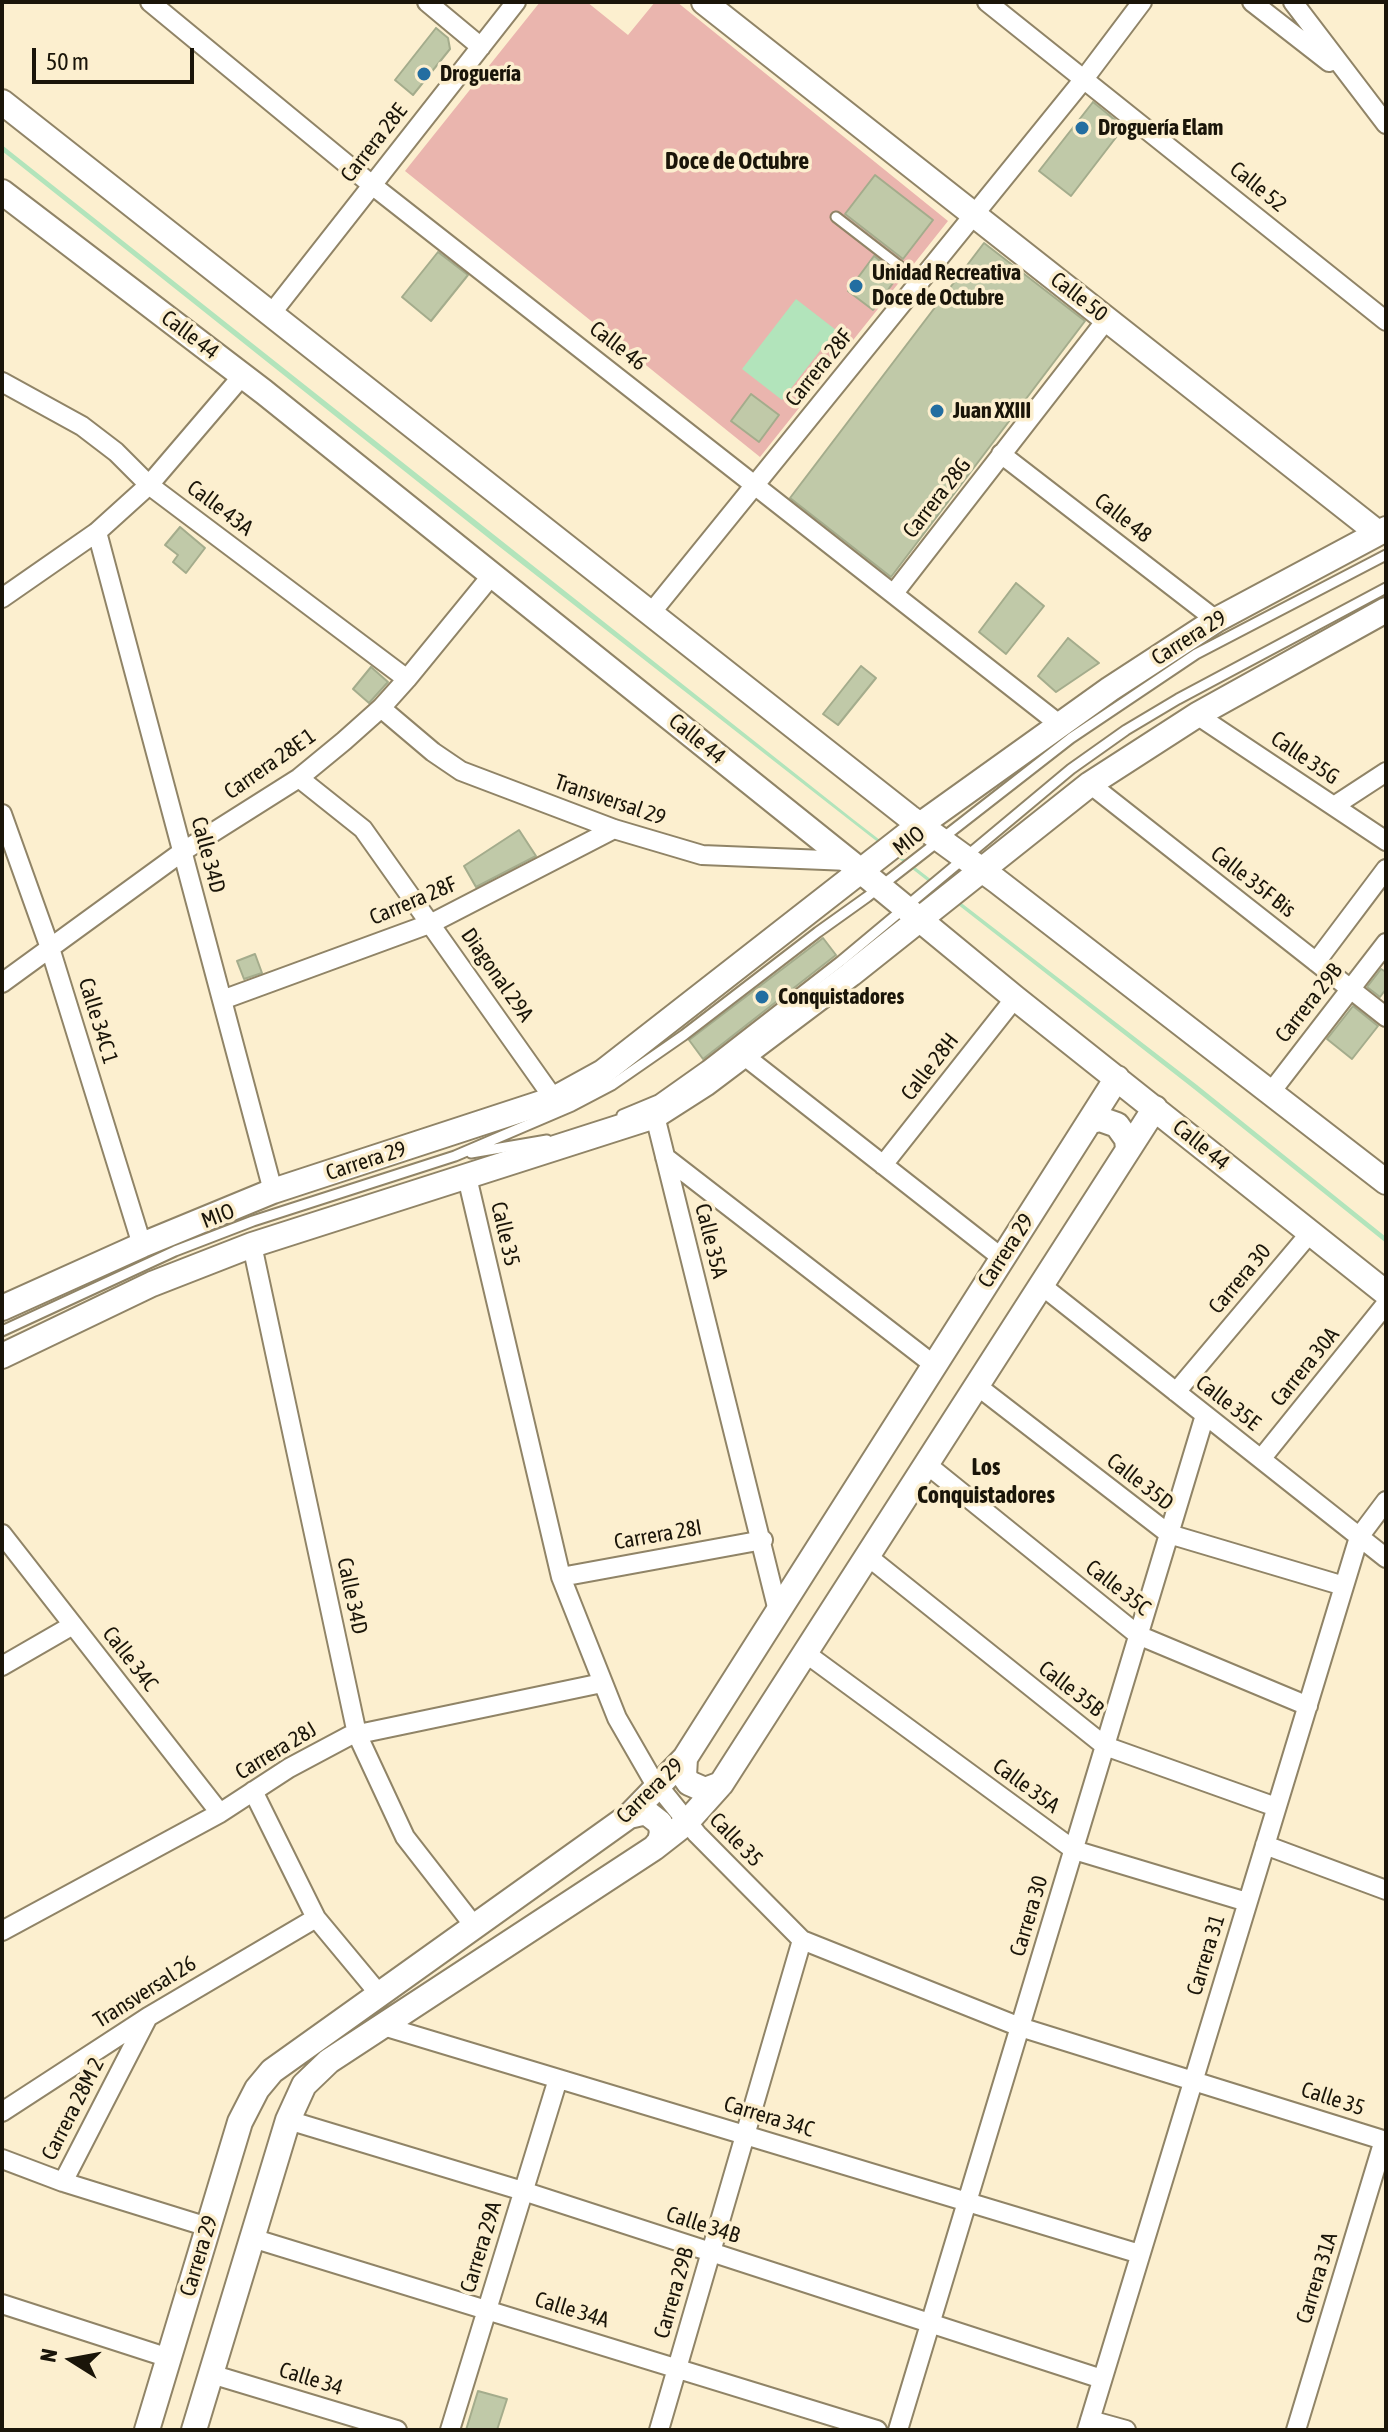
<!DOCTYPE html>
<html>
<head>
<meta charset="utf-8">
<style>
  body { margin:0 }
  #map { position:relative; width:1388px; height:2432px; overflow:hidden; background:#fcefcf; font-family:"Asap Condensed",sans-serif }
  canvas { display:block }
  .frame { position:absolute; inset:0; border:4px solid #1a1509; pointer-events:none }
  .north { position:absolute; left:32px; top:2320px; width:80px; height:80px; -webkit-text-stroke:6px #fcefcf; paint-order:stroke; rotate:281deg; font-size:22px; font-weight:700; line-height:32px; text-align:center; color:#1a1509 }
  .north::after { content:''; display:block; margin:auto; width:28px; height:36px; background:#1a1509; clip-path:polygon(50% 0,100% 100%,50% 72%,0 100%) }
  .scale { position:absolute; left:32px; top:48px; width:162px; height:36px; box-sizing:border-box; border:4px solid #1a1509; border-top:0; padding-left:10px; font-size:24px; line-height:28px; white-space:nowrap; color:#1a1509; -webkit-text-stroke:6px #fcefcf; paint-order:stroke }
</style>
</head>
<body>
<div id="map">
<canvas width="1388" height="2432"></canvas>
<div class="frame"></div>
<div class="north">N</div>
<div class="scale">50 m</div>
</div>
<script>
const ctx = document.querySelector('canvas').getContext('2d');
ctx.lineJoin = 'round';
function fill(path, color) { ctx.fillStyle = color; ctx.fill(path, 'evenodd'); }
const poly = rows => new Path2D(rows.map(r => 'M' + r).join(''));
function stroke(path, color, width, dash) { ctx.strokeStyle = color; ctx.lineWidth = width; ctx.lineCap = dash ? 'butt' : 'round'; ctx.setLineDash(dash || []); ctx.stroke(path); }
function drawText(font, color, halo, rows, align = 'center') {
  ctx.font = font + ' "Asap Condensed",sans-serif'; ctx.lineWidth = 7; ctx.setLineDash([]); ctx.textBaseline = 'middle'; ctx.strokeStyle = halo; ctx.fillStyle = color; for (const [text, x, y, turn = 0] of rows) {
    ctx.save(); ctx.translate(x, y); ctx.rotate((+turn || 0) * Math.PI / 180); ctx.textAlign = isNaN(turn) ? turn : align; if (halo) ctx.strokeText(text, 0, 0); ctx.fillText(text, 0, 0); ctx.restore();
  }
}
fill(poly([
  [540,2,587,2,628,35,655,2,677,2,948,221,760,457,405,171]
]), '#eab5ae');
fill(poly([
  [2,145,854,820,1197,1085,1386,1237,1386,1243,1194,1089,496,544,2,151],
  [796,299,836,330,782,400,742,369]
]), '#b2e4bb');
const building = poly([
  [436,28,448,38,450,49,413,95,395,80,436,28],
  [1093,102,1124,127,1071,196,1039,171,1093,102],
  [875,175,933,220,903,259,845,214,875,175],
  [984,243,1085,321,891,577,790,498,984,243],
  [438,252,468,275,431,321,402,297,438,252],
  [874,256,899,275,873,310,848,291,874,256],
  [751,394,779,415,759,442,731,421,751,394],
  [180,527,205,548,186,573,173,562,178,555,165,545,180,527],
  [1016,583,1044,606,1006,654,979,632,1016,583],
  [1068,638,1099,663,1056,692,1038,676,1068,638],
  [861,666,876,678,838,725,823,714,861,666],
  [371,667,388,682,369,703,353,689,371,667],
  [519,830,536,856,476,887,464,866,519,830],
  [823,938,836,955,703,1059,689,1040,823,938],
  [255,954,262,973,244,979,237,961,255,954],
  [1381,969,1386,972,1386,989,1380,997,1367,987,1381,969],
  [1353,1006,1378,1026,1352,1059,1327,1039,1353,1006],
  [478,2391,507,2399,497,2430,466,2430,478,2391]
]);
fill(building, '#c0c9a8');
stroke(building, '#a4ac8c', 2);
const lane = poly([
  [836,217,920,282],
  [622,1115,658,1100,706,1066,841,961,1071,769,1126,730,1178,699,1386,588],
  [471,1153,547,1140],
  [2,1331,175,1251,253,1221,455,1156,572,1106,612,1085,684,1035,818,932,867,897,1071,738,1196,654,1386,555]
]);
const street = poly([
  [150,2,372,185,1059,724],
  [427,2,481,47],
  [987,2,1386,321],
  [1252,2,1329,62],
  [1293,2,1386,124],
  [271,314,516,2],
  [2,382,82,426,116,452,149,485,407,679],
  [1001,454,1216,620],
  [97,532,273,1191],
  [894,593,1107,319],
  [2,598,97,532,149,485,243,375],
  [651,613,1084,79,1142,2],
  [381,708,433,752,461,771,614,829,702,855,849,861],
  [1197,715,1386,841],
  [299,778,363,829,554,1099],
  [1090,784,1386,1017],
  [1334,806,1386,772],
  [2,814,50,948,142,1245],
  [1316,962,1386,869],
  [2,983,182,852,299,778,344,741,381,708,407,679,492,575],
  [222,1000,432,923,614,829],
  [742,1054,1002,1258],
  [1271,1092,1386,943],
  [655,1116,778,1611],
  [665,1157,934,1365],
  [883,1165,1015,998],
  [467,1177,561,1577,617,1718,651,1777,697,1834,802,1940,1020,2027,1386,2141],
  [252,1245,357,1734,405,1837,475,1927],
  [1041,1285,1386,1558],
  [976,1385,1169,1534,1344,1586],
  [1176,1392,1310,1233],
  [1261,1459,1386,1304],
  [925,1463,1138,1635,1308,1706],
  [2,1534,220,1813],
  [866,1555,1105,1746,1276,1807],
  [561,1577,763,1540],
  [804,1652,1074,1850,1247,1902],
  [2,1666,73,1625],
  [253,1791,316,1918,380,1995],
  [1265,1845,1386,1890],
  [2,1931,220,1813,289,1768,349,1736,602,1683],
  [383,2026,1140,2254],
  [2,2112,148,2017,316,1918],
  [288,2120,523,2191,1102,2379],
  [2,2159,63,2182,208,2227],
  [63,2182,148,2017],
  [252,2238,877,2430],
  [2,2304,169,2358],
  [211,2374,397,2430],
  [1090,2420,1126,2430],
  [450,2430,558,2079],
  [659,2430,802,1940],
  [898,2430,1205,1415],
  [1087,2430,1359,1537,1386,1501],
  [1296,2430,1384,2140]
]);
const secondary = poly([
  [704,2,1378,533],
  [2,102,909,817,997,881,1386,1182],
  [2,192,264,392,851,863,1015,998,1386,1293],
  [1091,1121,1100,1119,1117,1125,1127,1139,1128,1149],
  [2,1308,142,1245,273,1191,554,1099,603,1072,913,830,1110,689,1216,620,1386,529],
  [2,1356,152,1284,252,1245,655,1116,705,1084,851,974,1090,784,1197,715,1386,610],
  [685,1758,684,1776,689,1783,705,1790,721,1784],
  [629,1816,646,1812,660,1823,662,1832,660,1841,654,1848],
  [147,2430,240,2122,257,2089,272,2071,629,1816,685,1758,1117,1078],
  [194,2430,288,2120,304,2085,329,2061,654,1848,686,1823,721,1784,1155,1108]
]);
stroke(lane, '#908467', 13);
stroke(street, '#908467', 22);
stroke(secondary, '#908467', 28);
stroke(lane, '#fff', 9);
stroke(street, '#fff', 18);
stroke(secondary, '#fff', 24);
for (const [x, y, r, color] of [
  [424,74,8,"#236ea1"],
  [1082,128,8,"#236ea1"],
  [856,286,8,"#236ea1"],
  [937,411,8,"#236ea1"],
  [762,997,8,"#236ea1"]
]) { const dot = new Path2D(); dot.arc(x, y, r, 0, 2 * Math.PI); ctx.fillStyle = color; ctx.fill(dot); stroke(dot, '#fcefcf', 3); }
drawText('bold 22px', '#1a1509', '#fcefcf', [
  ["Droguería",440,74],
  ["Droguería Elam",1098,128],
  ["Unidad Recreativa",872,273],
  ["Doce de Octubre",872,298],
  ["Juan XXIII",953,411],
  ["Conquistadores",778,997]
], 'left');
drawText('22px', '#1a1509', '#fcefcf', [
  ["Carrera 28E",374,143,-52],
  ["Calle 52",1258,187,39],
  ["Calle 50",1079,297,38],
  ["Calle 44",190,335,37],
  ["Calle 46",618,346,38],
  ["Carrera 28F",819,368,-51],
  ["Carrera 28G",937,498,-52],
  ["Calle 43A",220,508,37],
  ["Calle 48",1123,518,38],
  ["Carrera 29",1189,638,-32],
  ["Calle 44",697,739,39],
  ["Calle 35G",1305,758,34],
  ["Carrera 28E 1",270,764,-35],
  ["Transversal 29",610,800,19],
  ["MIO",909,841,-38],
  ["Calle 34D",208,855,75],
  ["Calle 35F Bis",1253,882,38],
  ["Carrera 28F",413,901,-23],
  ["Diagonal 29A",497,975,55],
  ["Carrera 29B",1309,1003,-52],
  ["Calle 34C 1",98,1021,73],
  ["Calle 28H",930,1067,-52],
  ["Calle 44",1201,1145,39],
  ["Carrera 29",366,1161,-18],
  ["MIO",218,1216,-21],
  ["Calle 35",505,1234,77],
  ["Calle 35A",711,1241,76],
  ["Carrera 29",1006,1251,-57],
  ["Carrera 30",1240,1279,-50],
  ["Carrera 30A",1305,1367,-51],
  ["Calle 35E",1228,1403,38],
  ["Calle 35D",1140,1482,38],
  ["Carrera 28I",658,1535,-10],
  ["Calle 35C",1118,1588,38],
  ["Calle 34D",352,1596,78],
  ["Calle 34C",130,1659,52],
  ["Calle 35B",1071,1689,38],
  ["Carrera 28J",276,1751,-31],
  ["Calle 35A",1026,1786,36],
  ["Carrera 29",650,1791,-44],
  ["Calle 35",736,1840,46],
  ["Carrera 30",1029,1916,-73],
  ["Carrera 31",1206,1955,-73],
  ["Transversal 26",145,1992,-32],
  ["Calle 35",1333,2099,18],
  ["Carrera 28M 2",73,2109,-63],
  ["Carrera 34C",769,2117,17],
  ["Calle 34B",703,2225,18],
  ["Carrera 29A",481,2247,-73],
  ["Carrera 29",199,2256,-73],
  ["Carrera 31A",1317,2278,-73],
  ["Carrera 29B",674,2293,-74],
  ["Calle 34A",572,2310,17],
  ["Calle 34",311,2379,17]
]);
drawText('bold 24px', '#1a1509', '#fcefcf', [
  ["Doce de Octubre",737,161],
  ["Los",986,1467],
  ["Conquistadores",986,1495]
]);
</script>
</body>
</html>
